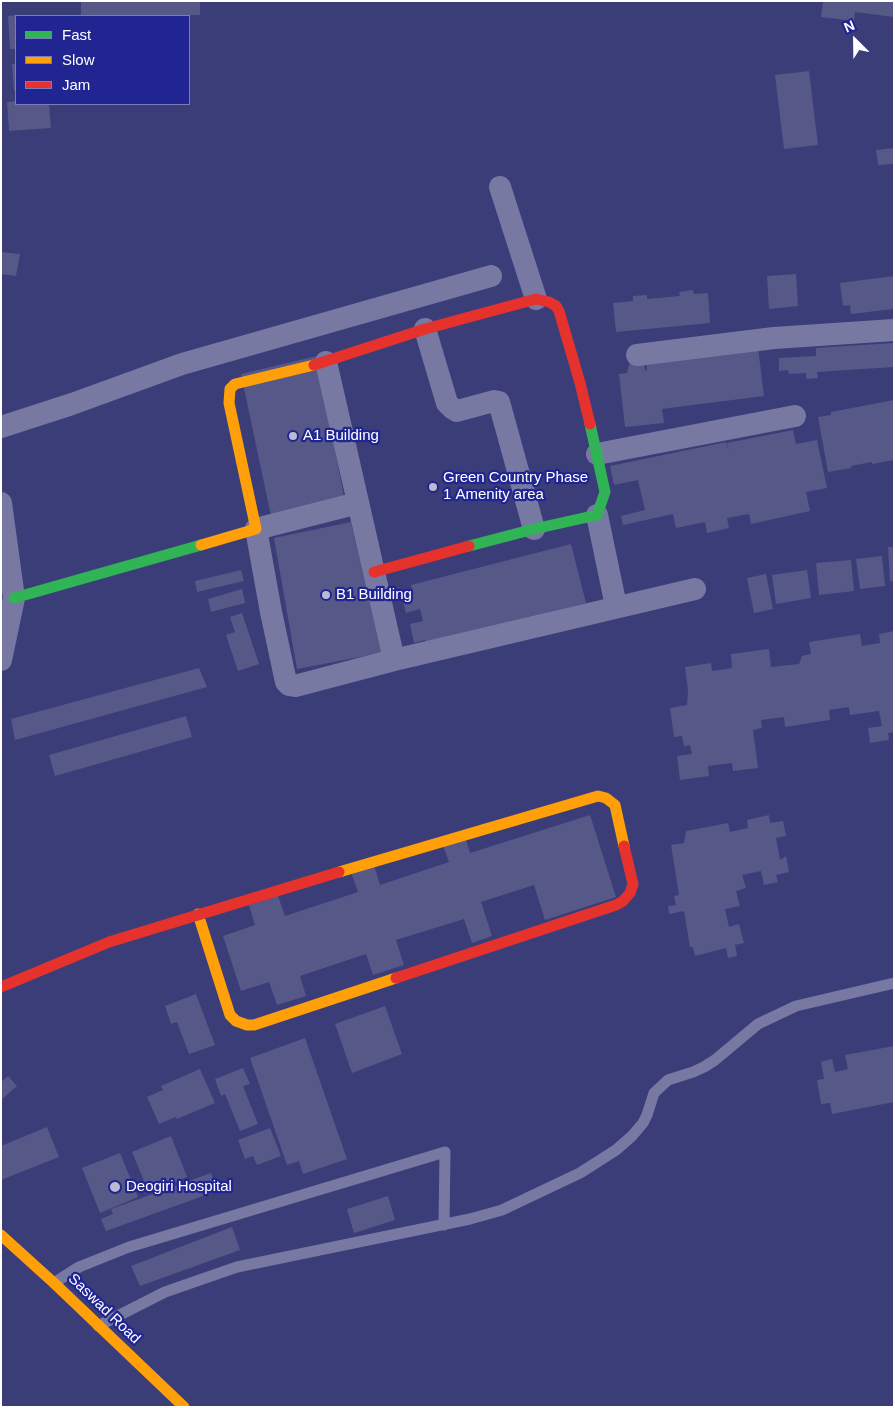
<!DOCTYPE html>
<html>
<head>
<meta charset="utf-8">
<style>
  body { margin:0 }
  #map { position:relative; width:895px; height:1408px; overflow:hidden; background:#3b3d78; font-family:Arial,sans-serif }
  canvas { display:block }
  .frame { position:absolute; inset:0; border:2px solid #fff; pointer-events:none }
  .legend { position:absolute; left:15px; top:15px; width:175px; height:90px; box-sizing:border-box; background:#212592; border:1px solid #7a7cbe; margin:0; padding:6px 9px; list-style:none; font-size:15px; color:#fff }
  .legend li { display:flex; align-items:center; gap:10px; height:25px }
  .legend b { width:25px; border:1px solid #7a7cbe }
  .north { position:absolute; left:830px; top:15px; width:50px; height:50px; -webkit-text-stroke:4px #212592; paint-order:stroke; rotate:337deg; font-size:14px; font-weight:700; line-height:20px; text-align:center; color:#fff }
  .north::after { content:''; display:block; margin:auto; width:18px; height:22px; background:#fff; clip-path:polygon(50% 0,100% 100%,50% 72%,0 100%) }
</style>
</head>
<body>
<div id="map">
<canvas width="895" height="1408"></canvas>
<div class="frame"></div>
<ul class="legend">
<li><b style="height:6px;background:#30b455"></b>Fast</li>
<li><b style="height:6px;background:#ff9f0a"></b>Slow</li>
<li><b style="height:6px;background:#e5322d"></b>Jam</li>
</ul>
<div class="north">N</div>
</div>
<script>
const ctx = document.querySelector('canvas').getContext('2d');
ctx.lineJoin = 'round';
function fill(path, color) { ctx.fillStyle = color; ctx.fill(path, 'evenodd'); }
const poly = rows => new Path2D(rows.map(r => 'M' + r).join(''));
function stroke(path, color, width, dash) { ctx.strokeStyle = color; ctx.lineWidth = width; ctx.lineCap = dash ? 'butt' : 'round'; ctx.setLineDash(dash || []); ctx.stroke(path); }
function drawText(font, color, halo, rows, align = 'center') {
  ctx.font = font + ' Arial,sans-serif'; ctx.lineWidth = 4.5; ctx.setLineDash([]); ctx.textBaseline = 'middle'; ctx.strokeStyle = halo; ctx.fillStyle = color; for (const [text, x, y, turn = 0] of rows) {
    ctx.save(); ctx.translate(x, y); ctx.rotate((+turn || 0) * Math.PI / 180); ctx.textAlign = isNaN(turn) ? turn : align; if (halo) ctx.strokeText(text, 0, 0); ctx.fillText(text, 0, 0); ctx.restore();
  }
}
fill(poly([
  [81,1,200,1,200,15,81,16],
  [823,1,894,1,894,17,855,12,854,21,821,17],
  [16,15,16,49,10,49,8,16],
  [12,64,16,64,16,91,14,91],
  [809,71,818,145,784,149,775,75],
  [16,101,16,104,49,104,51,128,9,131,7,102],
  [894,148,894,164,878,165,876,150],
  [1,252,20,254,16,276,1,274],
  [796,274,798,306,769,309,767,276],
  [894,276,894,309,851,314,850,305,843,306,840,283],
  [693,290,694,294,708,293,710,323,616,332,613,303,633,301,633,296,647,295,647,299,680,296,679,292],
  [894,343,894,367,817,372,818,378,806,379,806,373,789,374,788,370,779,371,779,358,816,356,816,348],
  [758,347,764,396,662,409,664,423,625,427,619,374,627,373,629,364,644,362,645,371,647,370,646,360],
  [317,356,344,497,271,516,241,374],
  [894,400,894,460,872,464,872,462,851,466,851,468,828,472,818,417,831,415,831,412],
  [793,430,796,444,817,440,827,488,806,492,810,511,751,524,749,514,727,518,729,528,707,533,705,522,676,528,673,514,623,525,621,516,645,510,638,480,614,485,610,466,726,442,729,452,727,443],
  [351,522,381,653,297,669,274,538],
  [571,544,586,603,426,644,425,640,414,643,410,624,423,621,420,609,406,613,401,593,412,589,411,585],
  [888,547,894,547,894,581,890,581],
  [882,556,885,586,860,589,856,559],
  [851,560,854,591,819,595,816,563],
  [241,570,244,581,197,592,195,581],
  [807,570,811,598,776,604,772,575],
  [766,574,773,609,754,613,747,578],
  [242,589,245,603,211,612,208,599],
  [242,613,259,664,238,671,226,635,235,632,230,617],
  [894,631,894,732,888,733,889,740,870,743,868,728,882,726,879,711,850,715,849,707,829,710,830,720,785,727,784,717,761,720,762,728,753,730,758,768,733,771,732,763,708,766,709,776,680,780,677,756,692,754,690,745,684,746,682,736,674,737,670,708,687,705,688,690,685,667,711,663,712,671,732,668,731,654,769,649,771,667,799,664,802,656,811,654,809,642,860,634,862,646,880,643,879,634],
  [199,668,207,687,15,740,11,719],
  [186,716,192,737,55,776,49,755],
  [590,815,616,897,545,920,534,885,481,902,492,936,472,943,464,919,396,940,404,965,373,975,366,954,300,976,306,996,277,1005,269,982,241,991,223,936,255,925,249,905,278,896,285,916,358,892,351,872,374,865,380,885,449,862,442,843,465,836,470,853],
  [769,815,770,823,783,821,786,836,776,838,780,860,786,856,789,872,776,875,778,882,764,885,761,871,742,875,746,888,736,891,740,906,725,909,729,927,739,924,744,943,735,945,737,956,728,958,726,948,695,956,693,947,690,947,684,911,669,914,668,906,676,905,674,896,679,895,671,845,684,843,686,831,728,823,730,832,748,828,747,820],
  [196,994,215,1045,189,1054,177,1022,171,1024,165,1006],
  [385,1006,402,1054,352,1073,335,1024],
  [305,1038,347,1159,303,1174,299,1161,287,1165,250,1058],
  [894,1046,894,1102,832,1114,830,1103,821,1104,817,1080,824,1079,821,1062,832,1059,835,1072,848,1069,845,1055],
  [243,1068,250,1084,243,1086,258,1124,240,1131,225,1094,221,1096,215,1079],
  [200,1069,215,1103,177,1119,176,1117,159,1124,147,1097,163,1090,161,1086],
  [8,1076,17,1086,1,1100,1,1082],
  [47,1127,59,1157,1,1180,1,1146],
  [270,1128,281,1156,257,1165,253,1156,245,1159,238,1140],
  [171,1136,187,1177,149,1193,132,1152],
  [120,1153,138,1197,100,1213,82,1168],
  [211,1173,217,1191,106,1231,101,1219,113,1214,111,1209],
  [388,1196,395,1220,354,1233,347,1209],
  [232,1227,240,1250,140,1286,131,1266]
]), '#565888');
stroke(poly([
  [54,1283,79,1267,129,1247,445,1152,444,1225],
  [98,1326,165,1292,237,1267,470,1219,502,1210,523,1200,580,1173,616,1150,632,1136,643,1123,647,1115,654,1093,668,1080,693,1072,704,1067,715,1060,758,1024,796,1006,894,983]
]), '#7779a3', 11);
stroke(poly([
  [500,187,536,299],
  [425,329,447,403,452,408,457,411,494,401,499,402,534,529],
  [637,355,774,338,894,330],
  [326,362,394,660],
  [1,427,72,404,182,364,491,276],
  [597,454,795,416],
  [1,503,14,598,1,660],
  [358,503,256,529,271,612,286,682,289,685,295,686,394,660,695,589],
  [597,515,616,606]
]), '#7779a3', 22);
stroke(poly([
  [469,546,534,529,597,515,605,492,590,424],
  [14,598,201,545]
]), '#30b455', 11);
stroke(poly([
  [201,545,256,529,229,403,230,389,235,384,314,365],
  [339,872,598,796,606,798,615,805,624,846],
  [198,914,230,1015,236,1021,247,1025,254,1025,396,978],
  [1,1235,54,1283,184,1407]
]), '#ff9f0a', 11);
stroke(poly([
  [314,365,425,329,536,299,549,302,556,306,559,311,580,383,590,424],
  [374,572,469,546],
  [396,978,616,905,623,901,630,893,633,884,624,846],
  [1,987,109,942,339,872]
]), '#e5322d', 11);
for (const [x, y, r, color] of [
  [293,436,5,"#babbd0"],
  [433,487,5,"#babbd0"],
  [326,595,5,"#babbd0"],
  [115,1187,6,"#babbd0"]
]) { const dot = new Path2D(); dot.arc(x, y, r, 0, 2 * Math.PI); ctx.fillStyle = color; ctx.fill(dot); stroke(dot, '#212592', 2); }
drawText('15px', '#fff', '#212592', [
  ["A1 Building",303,436],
  ["Green Country Phase",443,478],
  ["1 Amenity area",443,495],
  ["B1 Building",336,595],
  ["Deogiri Hospital",126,1187]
], 'left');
drawText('15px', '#fff', '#212592', [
  ["Saswad Road",104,1309,44]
]);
</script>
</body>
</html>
